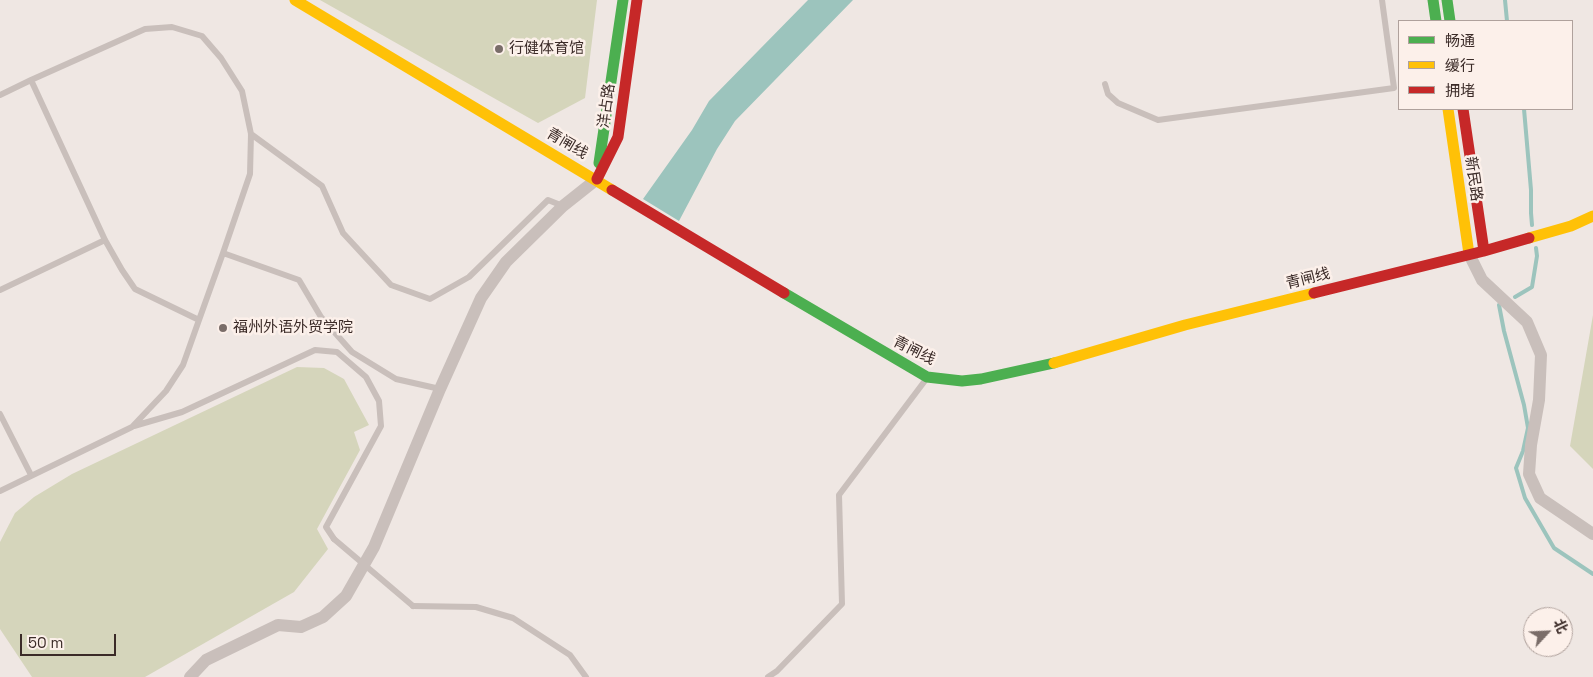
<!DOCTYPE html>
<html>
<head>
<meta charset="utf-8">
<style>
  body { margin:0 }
  #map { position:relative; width:1593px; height:677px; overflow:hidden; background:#efe7e3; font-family:"Space Grotesk","Noto Sans SC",sans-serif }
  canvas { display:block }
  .legend { position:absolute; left:1398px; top:20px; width:175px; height:90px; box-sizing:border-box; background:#fcf0ea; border:1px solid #afa19c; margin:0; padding:6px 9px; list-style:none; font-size:15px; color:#3b2b28 }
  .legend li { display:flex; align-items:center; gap:10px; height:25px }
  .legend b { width:25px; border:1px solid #afa19c }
  .north { position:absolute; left:1523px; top:607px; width:50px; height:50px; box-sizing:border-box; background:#fcf0ea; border:1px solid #afa19c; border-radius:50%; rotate:65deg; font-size:14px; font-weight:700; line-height:20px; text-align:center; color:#3b2b28 }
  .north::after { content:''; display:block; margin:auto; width:18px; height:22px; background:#7a6d69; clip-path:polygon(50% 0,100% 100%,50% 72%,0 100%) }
  .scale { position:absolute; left:20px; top:634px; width:96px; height:22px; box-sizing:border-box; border:2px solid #3b2b28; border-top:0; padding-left:6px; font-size:15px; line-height:18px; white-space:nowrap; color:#3b2b28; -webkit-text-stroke:4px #fcf0ea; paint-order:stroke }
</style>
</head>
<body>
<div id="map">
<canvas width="1593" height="677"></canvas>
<ul class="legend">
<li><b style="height:6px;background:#4caf50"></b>畅通</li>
<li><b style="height:6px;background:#ffc107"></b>缓行</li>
<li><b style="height:6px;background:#c62828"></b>拥堵</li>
</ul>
<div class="north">北</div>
<div class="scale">50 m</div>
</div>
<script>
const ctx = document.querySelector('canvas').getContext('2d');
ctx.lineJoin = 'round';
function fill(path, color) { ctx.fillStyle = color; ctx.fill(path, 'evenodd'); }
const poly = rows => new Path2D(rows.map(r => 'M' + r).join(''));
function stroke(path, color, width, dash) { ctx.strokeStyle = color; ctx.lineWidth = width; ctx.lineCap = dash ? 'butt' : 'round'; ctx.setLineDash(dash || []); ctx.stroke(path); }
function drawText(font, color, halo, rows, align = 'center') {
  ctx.font = font + ' "Space Grotesk","Noto Sans SC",sans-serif'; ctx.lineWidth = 5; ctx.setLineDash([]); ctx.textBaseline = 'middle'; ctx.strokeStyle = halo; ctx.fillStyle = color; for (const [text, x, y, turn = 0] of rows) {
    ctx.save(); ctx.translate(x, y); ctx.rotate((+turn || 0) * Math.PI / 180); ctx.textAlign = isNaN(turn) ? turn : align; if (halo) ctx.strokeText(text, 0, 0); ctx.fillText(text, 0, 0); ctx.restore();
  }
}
fill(poly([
  [320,0,597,0,585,98,538,123],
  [1593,315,1593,469,1570,446],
  [297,367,324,368,344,379,369,425,354,432,360,450,317,529,328,549,294,592,145,677,32,677,0,629,0,542,15,513,34,497,72,474]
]), '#d5d5bb');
fill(poly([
  [808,0,853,0,735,121,717,149,679,221,643,199,692,130,709,101]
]), '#9cc4bd');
stroke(poly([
  [1505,0,1507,21],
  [1524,109,1531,190,1531,213,1532,225],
  [1515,297,1532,287,1537,256,1536,248],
  [1499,305,1504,331,1524,405,1528,428,1523,451,1516,468,1525,498,1554,548,1593,574]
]), '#9cc4bd', 4);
stroke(poly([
  [1105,84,1108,94,1118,103,1158,120,1394,88,1382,0],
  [0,95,31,80],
  [251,134,322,186,343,233,391,285,430,299,469,277,548,200,563,206],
  [223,253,299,280,321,317,352,352,396,379,440,389],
  [0,290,105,240],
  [0,414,31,475],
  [134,426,182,412,315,350,337,352,366,377,379,401,381,426,326,527,334,539],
  [0,491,132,427,166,391,183,365,199,320,223,253,250,174,251,134,242,91,221,58,202,36,172,27,145,29,31,80,105,240,122,270,135,289,199,320],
  [413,606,476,607,513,618,570,655,586,677],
  [768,677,777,671,842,604,839,495,927,378]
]), '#c9bfbb', 6);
stroke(poly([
  [1469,254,1482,280,1527,322,1541,355,1539,400,1531,445,1529,474,1540,498,1593,534],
  [190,677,206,660,278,625,301,627,323,617,346,596,374,547,440,389,481,298,506,262,563,206,597,179]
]), '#c9bfbb', 12);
stroke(poly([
  [1433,0,1436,21],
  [1447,0,1450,21],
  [599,163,623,0],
  [784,293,927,377,962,381,981,379,1054,363]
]), '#4caf50', 11);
stroke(poly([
  [295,0,612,190],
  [1448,109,1469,254],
  [1529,238,1571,226,1593,216],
  [1054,363,1185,325,1314,293]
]), '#ffc107', 11);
stroke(poly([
  [1463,109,1484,251],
  [597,179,618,137,637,0],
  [612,190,784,293],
  [1314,293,1484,251,1529,238]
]), '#c62828', 11);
stroke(poly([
  [334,539,413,606]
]), '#c9bfbb', 6);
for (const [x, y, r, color] of [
  [499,49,5,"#7a6d69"],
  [223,328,5,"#7a6d69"]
]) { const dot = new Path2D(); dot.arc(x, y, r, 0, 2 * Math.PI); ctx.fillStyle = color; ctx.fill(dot); stroke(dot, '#fcf0ea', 2); }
drawText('15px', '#3b2b28', '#fcf0ea', [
  ["行健体育馆",509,49],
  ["福州外语外贸学院",233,328]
], 'left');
drawText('15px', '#3b2b28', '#fcf0ea', [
  ["洋占路",607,106,-82],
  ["青闸线",567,144,31],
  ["新民路",1473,179,82],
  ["青闸线",1308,279,-14],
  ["青闸线",914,351,27]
]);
</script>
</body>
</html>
